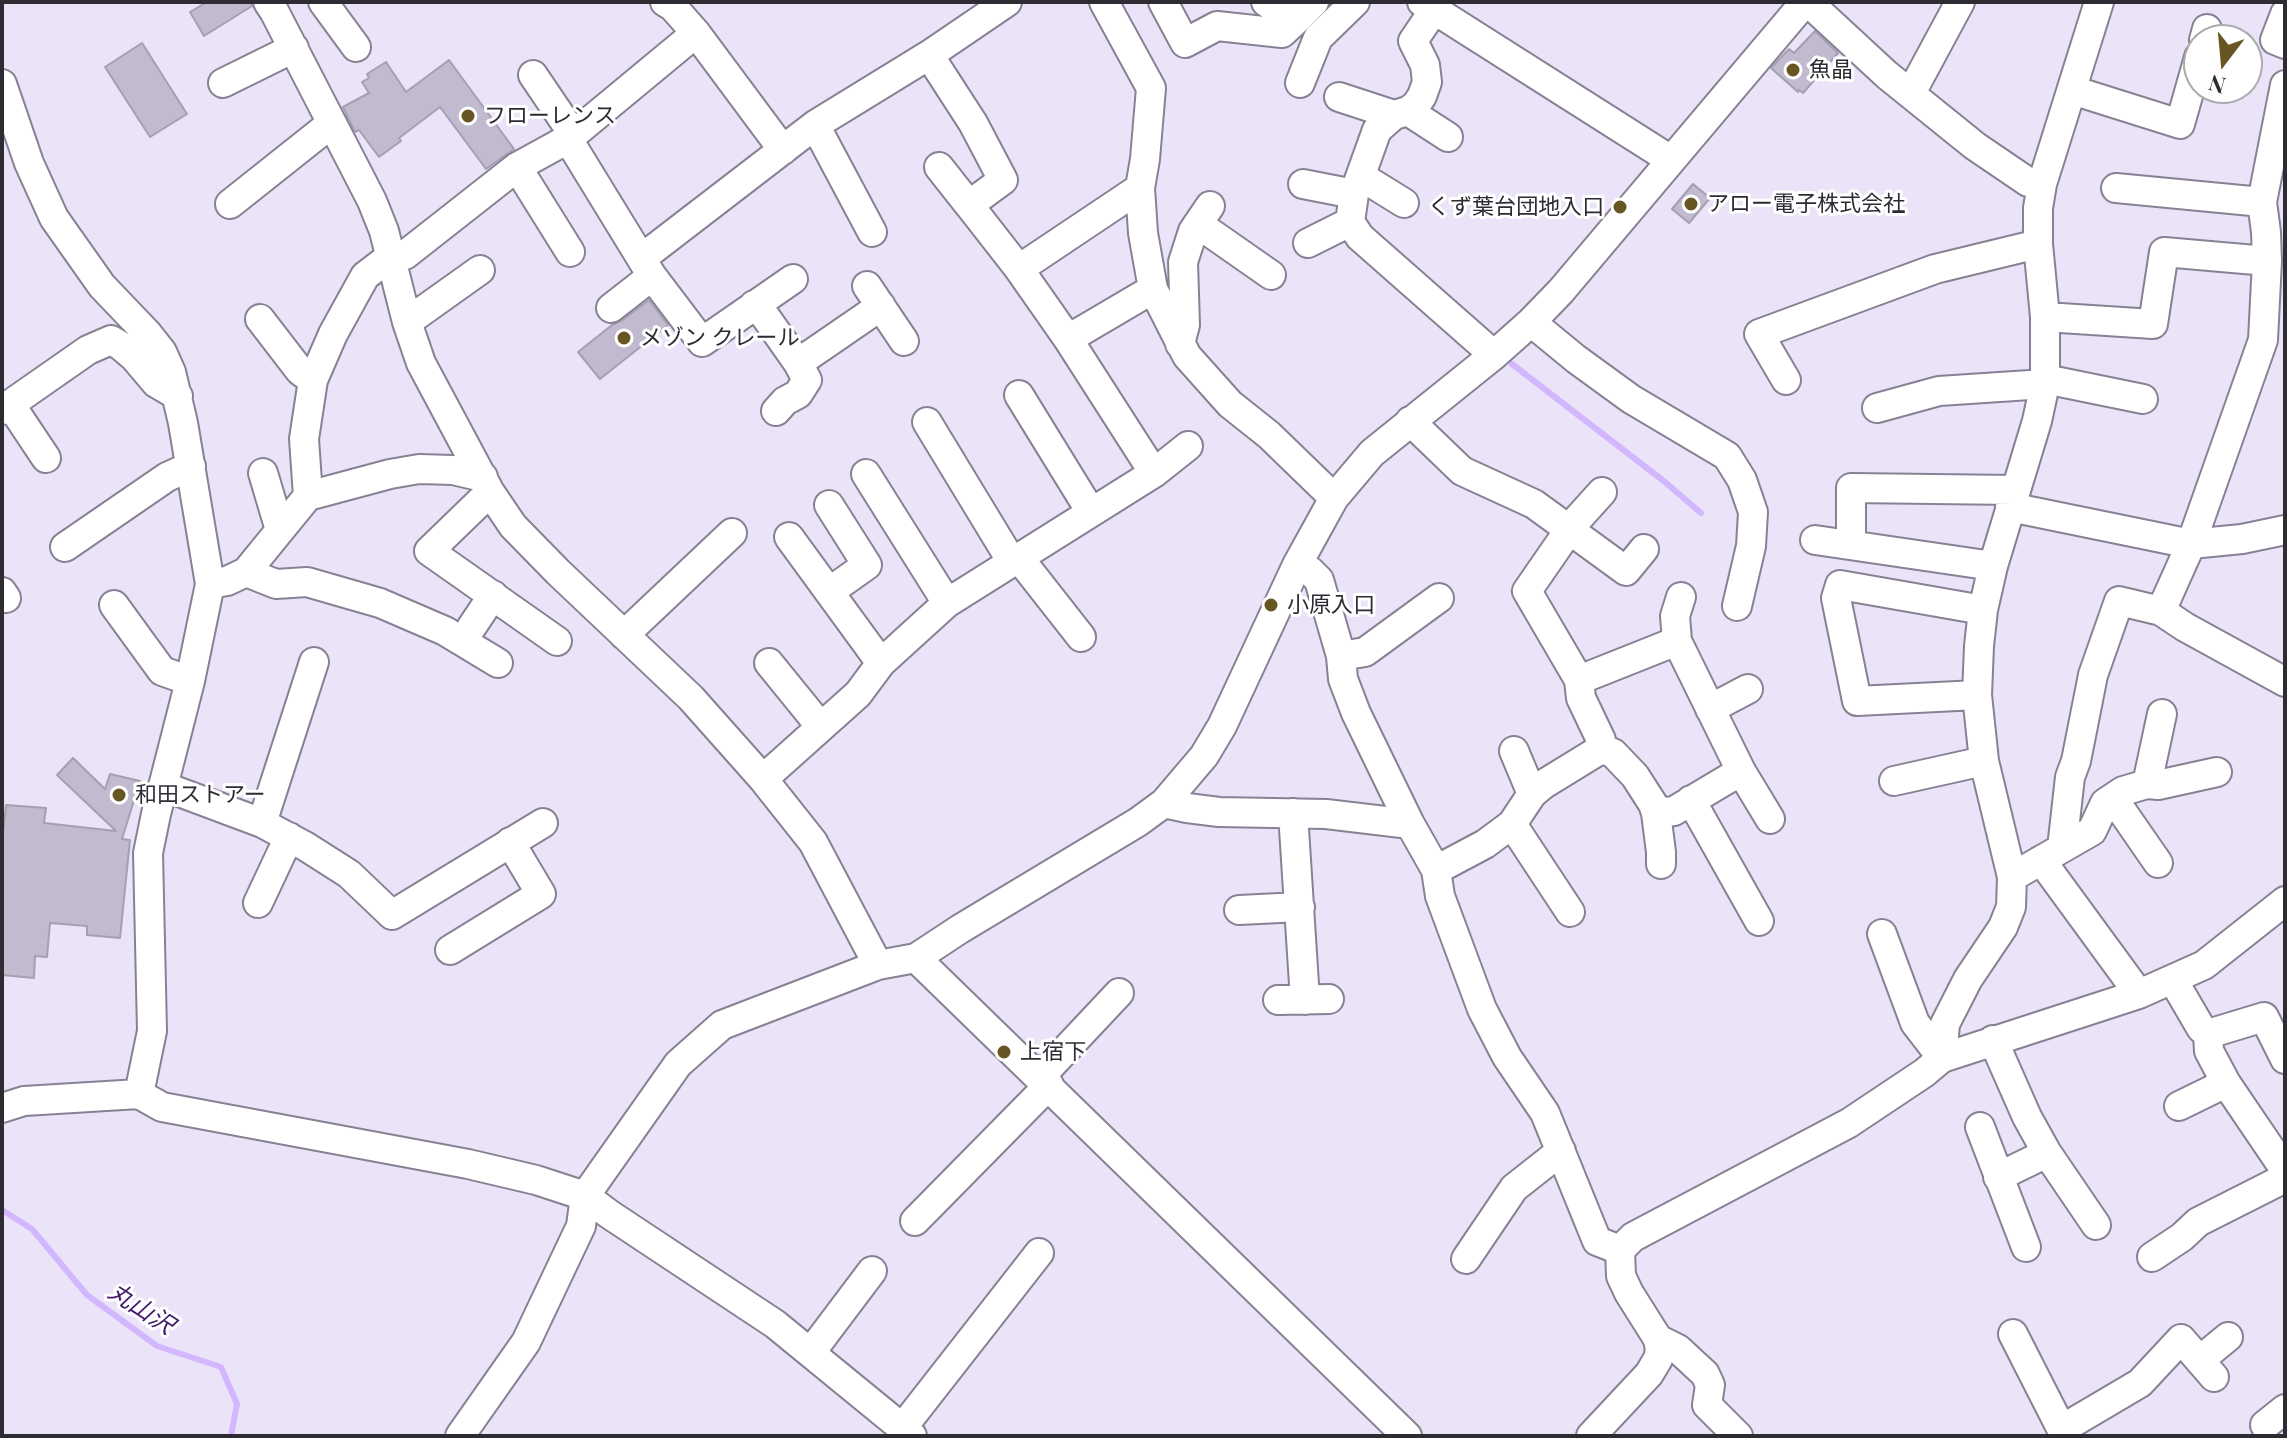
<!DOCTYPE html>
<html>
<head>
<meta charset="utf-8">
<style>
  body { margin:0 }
  #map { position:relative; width:2287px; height:1438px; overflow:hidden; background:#ebe4f9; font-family:"Playfair Display",serif }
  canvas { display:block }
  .frame { position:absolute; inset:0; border:4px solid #2e2b33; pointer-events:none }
  .north { position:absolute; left:2183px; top:24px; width:80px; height:80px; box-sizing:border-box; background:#fff; border:2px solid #abaaad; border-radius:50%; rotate:196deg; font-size:22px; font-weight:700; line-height:32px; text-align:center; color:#2e2b33 }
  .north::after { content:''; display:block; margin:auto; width:28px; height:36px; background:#675624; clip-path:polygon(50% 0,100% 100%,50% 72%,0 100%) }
</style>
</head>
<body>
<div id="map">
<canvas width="2287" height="1438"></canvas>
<div class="frame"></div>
<div class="north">N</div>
</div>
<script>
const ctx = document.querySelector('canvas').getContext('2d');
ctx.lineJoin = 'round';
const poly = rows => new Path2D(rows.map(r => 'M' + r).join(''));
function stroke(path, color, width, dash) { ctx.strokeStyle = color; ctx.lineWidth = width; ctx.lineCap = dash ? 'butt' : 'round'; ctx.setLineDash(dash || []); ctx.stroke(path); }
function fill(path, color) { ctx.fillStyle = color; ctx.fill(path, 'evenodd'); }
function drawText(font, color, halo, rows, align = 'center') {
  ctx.font = font + ' "Playfair Display","Noto Sans JP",serif'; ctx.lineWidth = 6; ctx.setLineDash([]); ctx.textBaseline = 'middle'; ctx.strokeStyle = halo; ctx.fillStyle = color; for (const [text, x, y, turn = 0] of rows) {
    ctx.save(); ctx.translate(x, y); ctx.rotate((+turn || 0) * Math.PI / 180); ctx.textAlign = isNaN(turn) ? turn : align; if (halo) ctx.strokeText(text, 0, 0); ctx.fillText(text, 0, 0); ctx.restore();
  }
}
stroke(poly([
  [1512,364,1665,482,1701,513],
  [2,1210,32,1229,87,1295,157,1346,221,1367,237,1404,231,1436]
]), '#d2b7fe', 6);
const building = poly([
  [207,2,251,2,252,6,204,36,190,12,207,2],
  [1815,31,1838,53,1803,93,1799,90,1798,92,1771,68,1789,49,1794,53,1815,31],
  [142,43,187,114,150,137,105,67,142,43],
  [449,60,514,149,486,169,440,107,399,138,401,141,379,157,359,130,355,132,343,107,369,93,362,82,369,78,367,74,386,62,406,92,449,60],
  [1693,184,1710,198,1689,223,1672,209,1693,184],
  [649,300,668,325,600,379,578,352,612,325,621,321,649,300],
  [73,758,105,789,110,774,140,781,122,839,130,840,120,938,87,935,87,926,50,923,47,957,35,956,34,978,2,975,2,841,6,805,46,808,44,823,116,831,57,775,73,758]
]);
fill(building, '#c2bbd0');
stroke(building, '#a59fb2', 2);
const minor = poly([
  [268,2,274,11,372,201,384,231,407,322,421,363,490,492,513,526,558,572,691,698,763,779,813,842,878,965],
  [323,2,356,47],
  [665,2,673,7,696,33,783,150],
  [1104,2,1151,88,1145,159,1140,188,1143,233,1153,289,1187,356,1230,404,1269,435,1334,498],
  [1163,2,1185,43,1217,26,1282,33,1295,21],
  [1266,2,1295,21,1314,2],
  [1422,2,1671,160],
  [1808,2,1887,75,1975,146,2028,182,2042,184],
  [1434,10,1413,41,1425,65,1427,82,1422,96,1416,105,1408,111,1394,115,1377,130,1354,194,1350,222,1360,237,1494,355],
  [2285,14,2275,40,2285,44],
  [2204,40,2207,29],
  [929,55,973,123,1003,180,969,205,1019,269,1068,339,1154,473],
  [533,75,573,134],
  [223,83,294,48],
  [1300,83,1318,38,1355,2],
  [2,84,29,163,54,218,102,286,147,333,162,352,171,372,183,423,210,584,190,681,156,814,148,853,152,1031,139,1094],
  [2072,90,2180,124,2199,57],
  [1911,93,1960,2],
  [1339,97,1394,115],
  [1408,111,1448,137],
  [815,125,872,232],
  [568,139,652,276,702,342,793,279],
  [517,167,570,252],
  [939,167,969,205],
  [1362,177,1404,203],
  [1303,184,1354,194],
  [2116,188,2262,202],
  [230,204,332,123],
  [1198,224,1271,275],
  [1308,243,1350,222],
  [642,258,815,125,929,55,1007,2],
  [1019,269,1140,188],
  [867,286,904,341],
  [754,305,765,316,798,363,807,380,798,394,785,401,776,411],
  [611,308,652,276],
  [2045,317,2153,324,2164,252,2267,261],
  [260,319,300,371,313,380],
  [407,322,480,270],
  [1531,322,1576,359,1631,399,1727,456,1742,480,1753,512,1751,546,1737,606],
  [1068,339,1153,289],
  [1180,344,1185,325,1183,262,1193,231,1210,206],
  [798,363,881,306],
  [2045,379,2143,399],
  [1786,380,1759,334,1935,269,2038,244],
  [1019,395,1091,512],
  [10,404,46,458],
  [1877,408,1939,391,2045,384],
  [2,410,88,350,111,340,121,346,134,357,156,383,178,396],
  [1410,421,1462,471,1534,504,1626,571,1644,549],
  [927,422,1012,562],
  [263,473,280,530],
  [866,474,947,603],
  [490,492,429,551,557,641],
  [308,496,304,439,313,380,333,334,365,276,391,256,405,255,517,167,568,139,696,33],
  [2010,507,2191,544,2242,539,2285,530],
  [789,537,881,663],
  [1815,540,1993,566],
  [1851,544,1851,488,2015,490],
  [65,547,167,477,191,466],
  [1019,558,1081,637],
  [1297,565,1310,571,1319,580,1341,656,1343,679,1356,713,1410,824,1436,870,1440,896,1482,1009,1507,1057,1545,1113,1597,1241,1620,1250],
  [246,572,276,584,307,582,380,603,445,631,498,663],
  [210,584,227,581,246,572,308,496,390,474,419,469,453,470,483,477],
  [2,592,6,598],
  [829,592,867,565,829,505],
  [1681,597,1675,616,1677,641,1741,771,1770,819],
  [114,605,162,671,190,681],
  [2161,611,2191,544,2263,340,2267,261,2266,232,2262,202,2285,85],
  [471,628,493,595],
  [624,635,732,533],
  [1341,656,1365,652,1439,598],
  [769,663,821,727],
  [1579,680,1677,641],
  [1977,695,1857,701,1836,598,1840,585,1983,610],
  [1710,709,1748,689],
  [1601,749,1601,740,1581,698,1579,680,1527,591,1574,523,1602,492],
  [1601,749,1613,753,1635,776,1653,804,1656,813,1674,811,1741,771],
  [1514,751,1532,794],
  [763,779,858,694,881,663,947,603,1154,473,1188,446],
  [1894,781,1984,761],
  [2147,784,2162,714],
  [163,786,262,823,305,846,349,874,392,915,543,823],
  [2113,798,2158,863],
  [1691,800,1759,921],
  [1164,803,1187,808,1219,812,1326,814,1410,824],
  [1293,813,1305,1000],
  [1656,813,1661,852,1661,864],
  [262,823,314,662],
  [1512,824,1570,912],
  [2062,848,2070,777,2076,761,2093,675,2119,601,2161,611,2185,627,2285,682],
  [2041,860,2139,994],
  [1436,870,1485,844,1512,824,1532,794,1544,784,1601,749],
  [2012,877,2092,831,2105,803,2123,791,2147,784,2158,785,2217,772],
  [258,903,289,837],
  [1239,910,1300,907],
  [1882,934,1915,1023,1942,1058],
  [450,950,541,894,510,842],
  [916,958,1407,1436],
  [2173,980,2201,1028,2208,1034,2209,1051,2226,1083,2285,1170],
  [1278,1000,1329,999],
  [2208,1034,2264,1017,2285,1059],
  [1993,1040,2027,1117,2047,1153,2096,1225],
  [1942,1058,1945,1024,1968,979,2003,927,2011,907,2012,877,1984,761,1977,695,1979,646,1983,610,1993,566,2037,421,2045,384,2045,317,2038,244,2038,208,2042,184,2099,2],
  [1040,1077,1119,993],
  [2179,1106,2226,1083],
  [2,1108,24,1101,139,1094,162,1107,468,1164,536,1180,585,1196,609,1214,775,1324,912,1436],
  [1980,1127,2026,1247],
  [1998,1177,2047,1153],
  [915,1221,1049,1085],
  [2152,1257,2182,1237,2198,1222,2285,1178],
  [1466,1259,1514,1188,1561,1151],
  [2013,1334,2065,1436],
  [1658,1339,1678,1349,1705,1374,1710,1385,1707,1405,1738,1436],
  [811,1352,872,1271],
  [2200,1360,2228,1337],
  [2265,1425,2285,1409],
  [903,1427,1039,1253],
  [2062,1429,2140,1383,2181,1339,2214,1377],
  [460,1436,526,1342,581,1226,585,1196,678,1064,722,1025,878,965,916,958,960,929,1138,822,1164,803,1204,756,1222,726,1297,565,1334,498,1372,453,1494,355,1531,322,1561,291,1805,2],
  [1591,1436,1649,1374,1658,1359,1660,1350,1658,1339,1629,1293,1621,1276,1620,1250,1633,1237,1849,1123,1924,1073,1942,1058,2139,994,2204,965,2285,901]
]);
stroke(minor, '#888194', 32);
stroke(minor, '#fff', 28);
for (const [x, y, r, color] of [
  [1793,70,8,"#675624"],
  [468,116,8,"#675624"],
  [1691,204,8,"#675624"],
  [1620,207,8,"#675624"],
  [624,338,8,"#675624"],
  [1271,605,8,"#675624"],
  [119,795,8,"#675624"],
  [1004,1052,8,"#675624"]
]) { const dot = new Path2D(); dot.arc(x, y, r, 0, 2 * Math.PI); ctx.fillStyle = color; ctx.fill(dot); stroke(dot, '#fff', 3); }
drawText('22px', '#2e2b33', '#fff', [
  ["魚晶",1809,70],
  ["フローレンス",484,116],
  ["アロー電子株式会社",1707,204],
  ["くず葉台団地入口",1604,207,"right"],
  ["メゾン クレール",640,338],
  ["小原入口",1287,605],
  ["和田ストアー",135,795],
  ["上宿下",1020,1052]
], 'left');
drawText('italic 24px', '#411b6a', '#fff', [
  ["丸山沢",141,1309,33]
]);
</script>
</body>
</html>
